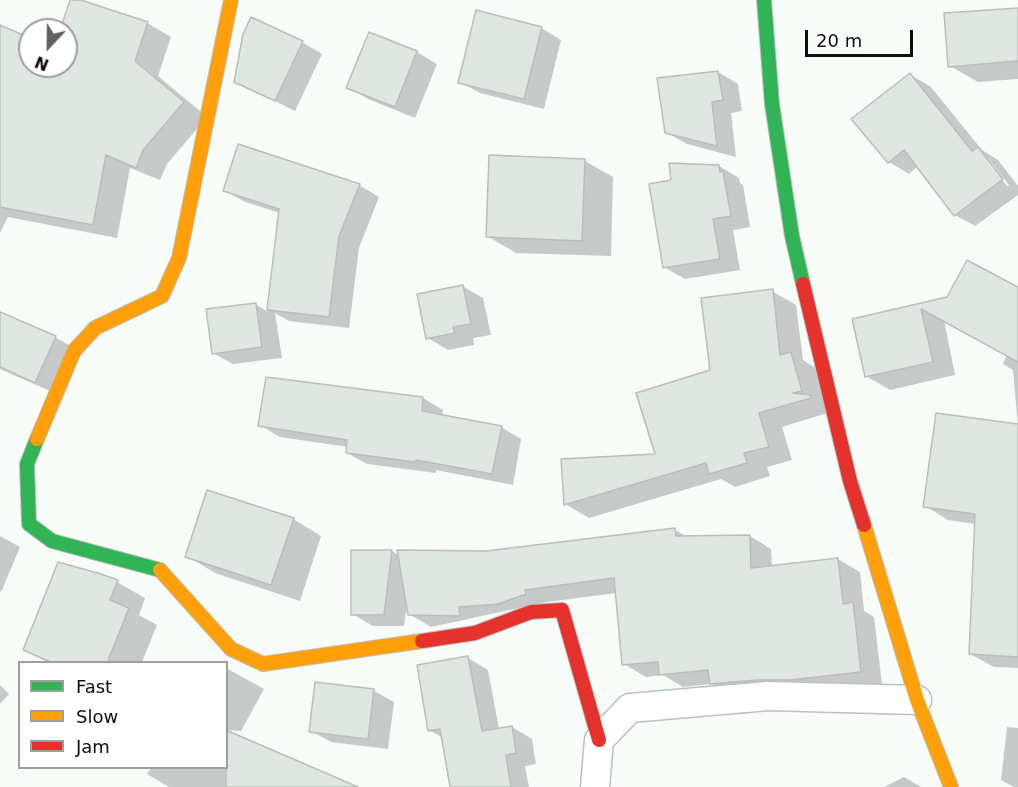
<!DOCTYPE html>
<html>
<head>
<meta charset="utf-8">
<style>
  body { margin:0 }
  #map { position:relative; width:1018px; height:787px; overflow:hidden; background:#f8fcf9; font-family:"DejaVu Sans",sans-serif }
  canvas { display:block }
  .legend { position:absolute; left:18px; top:661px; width:210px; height:108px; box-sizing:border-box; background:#fff; border:2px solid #9d9f9e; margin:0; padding:8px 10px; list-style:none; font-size:18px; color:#0a100c }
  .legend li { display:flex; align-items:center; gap:12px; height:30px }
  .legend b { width:30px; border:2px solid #9d9f9e }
  .north { position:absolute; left:18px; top:18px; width:60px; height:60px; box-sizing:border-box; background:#fff; border:2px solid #9d9f9e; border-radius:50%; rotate:202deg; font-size:16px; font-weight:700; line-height:24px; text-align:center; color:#0a100c }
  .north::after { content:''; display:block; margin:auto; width:21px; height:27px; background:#5d635f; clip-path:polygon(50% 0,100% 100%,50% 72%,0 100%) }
  .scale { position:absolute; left:805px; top:30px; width:108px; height:27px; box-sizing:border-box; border:3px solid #0a100c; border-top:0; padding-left:8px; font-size:18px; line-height:21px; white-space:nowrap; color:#0a100c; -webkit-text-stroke:4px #fff; paint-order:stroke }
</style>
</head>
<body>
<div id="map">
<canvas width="1018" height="787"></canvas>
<ul class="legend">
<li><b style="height:8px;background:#30b455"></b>Fast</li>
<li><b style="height:8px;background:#ff9f0a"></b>Slow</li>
<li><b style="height:8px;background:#e5322d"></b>Jam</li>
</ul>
<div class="north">N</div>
<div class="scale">20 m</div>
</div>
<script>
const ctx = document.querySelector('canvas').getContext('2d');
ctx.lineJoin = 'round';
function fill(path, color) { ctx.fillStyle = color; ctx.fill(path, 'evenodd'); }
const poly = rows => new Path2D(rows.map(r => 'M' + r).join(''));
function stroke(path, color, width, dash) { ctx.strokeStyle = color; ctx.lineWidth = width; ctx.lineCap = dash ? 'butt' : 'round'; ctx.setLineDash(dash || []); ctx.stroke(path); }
fill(poly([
  [72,0,147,23,171,37,158,76,207,117,167,164,160,180,130,168,117,238,8,217,0,233,0,27,30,39,30,66,66,66,66,30,62,30],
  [1018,9,1018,79,978,82,950,66],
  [541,28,561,40,544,109,480,93,460,82],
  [370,34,417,52,437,64,415,118,368,99,348,87],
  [302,42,322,54,295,111,235,81],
  [718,72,738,84,742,111,731,113,736,157,687,144,666,132],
  [910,75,930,86,982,150,998,160,1018,186,1018,195,975,226,955,215,918,166,909,174,889,162],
  [983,156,989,159,1009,185,1007,186],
  [585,161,613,177,611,256,516,253,487,236],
  [719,166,739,178,740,183,743,185,750,227,733,230,740,270,685,279,664,267,673,181],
  [359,185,379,197,359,248,349,328,289,321,275,313,282,358,233,364,213,353,255,304,268,312,280,213,245,202,224,190],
  [462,286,483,298,491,335,473,338,474,345,448,350,428,338],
  [1018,288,1018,668,994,667,970,654,976,524,948,520,925,506,1018,426,1013,370,1003,364,1007,355,944,320,955,375,890,390,866,376,853,320],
  [772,291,796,305,803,360,814,367,834,411,782,427,792,460,767,467,770,476,735,487,721,479,589,518,565,504,657,455,711,371],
  [0,313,55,337,79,351,59,395,0,369],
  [267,378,423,398,443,410,442,416,501,427,521,439,513,485,436,470,436,473,367,464,347,453,348,447,280,437,260,425],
  [293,519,321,536,300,601,215,573,187,556],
  [675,530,689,538,750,536,771,549,772,567,838,559,860,572,864,611,874,617,882,684,813,692,733,696,712,684,683,687,663,675,646,677,624,664,617,593,547,602,431,627,409,614,407,603,404,626,373,626,352,614,392,551,399,556,486,552],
  [0,536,20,547,2,590,0,592],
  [117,582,145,598,139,615,157,625,142,662,47,662,25,650],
  [468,658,488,670,499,729,512,727,532,739,536,764,525,766,529,787,452,787,443,738,429,730],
  [226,668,264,689,241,731,226,730],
  [316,684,374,691,394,702,388,749,331,742,311,731],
  [0,685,9,694,0,704],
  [1007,727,1018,728,1018,787,1014,787,1001,780],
  [151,768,226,768,354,787,169,787,147,774],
  [904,777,921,787,884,787]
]), '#0003');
const building = poly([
  [70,0,81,0,148,22,135,61,184,102,143,150,136,168,106,155,93,225,0,207,0,25,30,38,30,66,66,66,66,30,60,30,70,0],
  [1018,8,1018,61,948,67,944,13,1018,8],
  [476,10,542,27,524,99,458,83,476,10],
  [251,17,303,41,275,101,234,82,243,34,251,17],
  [369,32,417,51,395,107,346,88,369,32],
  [718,71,723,100,712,102,717,146,665,133,657,78,718,71],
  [910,73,972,151,978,147,1003,179,954,216,904,150,888,163,851,119,910,73],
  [238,144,360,184,339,236,329,317,267,310,279,209,223,191,238,144],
  [489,155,585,159,582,241,486,237,489,155],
  [669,163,719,165,720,172,723,171,731,216,713,219,720,259,663,268,649,184,671,180,669,163],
  [967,260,1018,287,1018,362,921,309,933,362,865,377,852,319,947,297,967,260],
  [463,285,471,324,453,327,455,333,426,339,417,294,463,285],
  [773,289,780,355,791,352,802,391,793,393,810,395,811,398,759,413,769,447,744,453,747,463,709,474,706,463,564,505,561,459,655,454,636,393,710,370,701,298,773,289],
  [256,303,262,347,212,354,206,309,256,303],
  [0,312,56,336,35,383,0,367,0,312],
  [266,377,423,397,422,411,502,426,492,474,416,460,416,462,346,453,347,440,258,426,266,377],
  [936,413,1018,424,1018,657,969,654,975,514,923,507,936,413],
  [207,490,294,518,271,585,185,557,207,490],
  [675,528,676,536,750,535,751,568,838,558,843,604,853,602,861,672,790,680,757,680,710,684,708,670,659,675,658,662,622,665,614,578,525,590,526,594,498,604,459,607,460,616,408,615,397,550,486,551,675,528],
  [351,550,392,550,384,615,351,615,351,550],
  [58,562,101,574,118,580,110,600,129,608,107,663,53,663,23,650,58,562],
  [468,656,482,731,512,726,516,753,506,755,511,787,450,787,440,729,428,731,417,665,468,656],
  [315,682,374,689,368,739,309,732,315,682],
  [226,730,358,787,226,787,226,730]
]);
fill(building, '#dfe5e1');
stroke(building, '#b9beba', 1.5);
const street = poly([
  [595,787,599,740,630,708,768,696,917,700]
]);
const fast = poly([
  [764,0,772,104,792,236,803,284],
  [37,439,27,464,29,524,52,541,160,570]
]);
const slow = poly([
  [37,439,74,351,95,328,162,296,179,258,231,0],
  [864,525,917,700,951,787],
  [160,570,231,649,263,664,422,641]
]);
const jam = poly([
  [803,284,850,481,864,525],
  [422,641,475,633,531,612,562,610,599,740]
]);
stroke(street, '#bac0bc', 31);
stroke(fast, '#bac0bc', 16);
stroke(slow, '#bac0bc', 16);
stroke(jam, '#bac0bc', 16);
stroke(street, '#fefffe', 28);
stroke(fast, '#30b455', 14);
stroke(slow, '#ff9f0a', 14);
stroke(jam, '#e5322d', 14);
</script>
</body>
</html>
